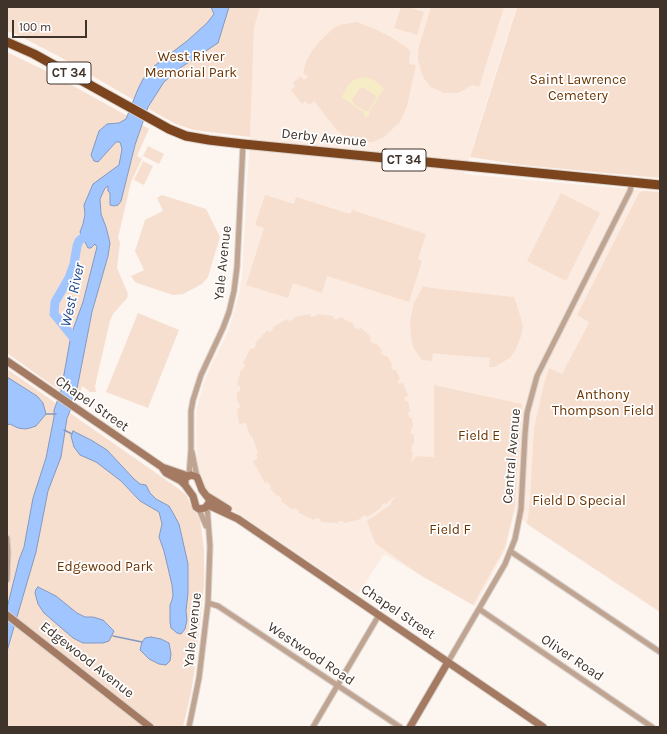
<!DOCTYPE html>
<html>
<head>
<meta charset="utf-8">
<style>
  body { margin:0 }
  #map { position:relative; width:667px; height:734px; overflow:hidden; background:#fcf5f0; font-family:Karla,sans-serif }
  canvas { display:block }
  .frame { position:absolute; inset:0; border:8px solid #40332a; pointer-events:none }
  .scale { position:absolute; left:12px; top:20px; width:75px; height:18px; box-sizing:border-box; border:2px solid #40332a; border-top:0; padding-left:5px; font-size:12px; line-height:14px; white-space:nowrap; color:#40332a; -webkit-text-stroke:3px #fff; paint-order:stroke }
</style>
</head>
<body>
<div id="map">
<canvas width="667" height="734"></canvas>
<div class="frame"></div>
<div class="scale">100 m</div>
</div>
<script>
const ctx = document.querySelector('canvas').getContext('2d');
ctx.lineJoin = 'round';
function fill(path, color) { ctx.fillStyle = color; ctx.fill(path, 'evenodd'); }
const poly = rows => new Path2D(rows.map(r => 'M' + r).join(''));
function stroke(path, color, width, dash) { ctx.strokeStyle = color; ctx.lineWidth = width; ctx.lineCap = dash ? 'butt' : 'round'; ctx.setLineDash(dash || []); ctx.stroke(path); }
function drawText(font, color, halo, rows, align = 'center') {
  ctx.font = font + ' Karla,sans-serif'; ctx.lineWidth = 3.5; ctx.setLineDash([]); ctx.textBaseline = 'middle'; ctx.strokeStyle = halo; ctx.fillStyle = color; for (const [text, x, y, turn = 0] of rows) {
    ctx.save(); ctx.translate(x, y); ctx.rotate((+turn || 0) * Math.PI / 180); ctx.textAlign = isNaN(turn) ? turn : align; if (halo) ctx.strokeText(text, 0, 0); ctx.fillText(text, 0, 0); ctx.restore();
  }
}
fill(poly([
  [260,7,516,7,464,174,660,192,660,612,527,524,515,511,505,551,475,606,384,554,358,594,205,491,200,476,197,456,196,423,197,407,203,386,208,372,229,329,239,295,242,277,249,153,254,28]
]), '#fcebe0');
fill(poly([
  [7,7,260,7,254,28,250,137,194,130,176,124,156,113,60,57,20,36,7,31],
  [401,7,408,7,424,12,417,35,394,28],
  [431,7,504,7,479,87,472,85,458,93,444,93,431,87,423,77,418,60,418,50],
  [517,7,660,7,660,178,521,165,470,157],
  [357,22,375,29,391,37,410,50,409,64,416,65,407,106,400,122,384,137,373,142,362,142,353,140,344,136,337,130,314,101,309,105,305,101,302,104,291,90,295,87,293,83,301,76,304,80,308,77,303,73,306,62,312,51,320,41,334,28,340,25],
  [7,52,48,72,133,119,125,161,100,186,92,204,101,245,66,395,7,353],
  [142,125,149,129,137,156,142,159,131,182,118,238,120,242,117,268,128,294,127,298,113,314,110,321,95,386,96,392,90,392,82,386,78,402,75,399,86,340,99,286,108,256,106,227,101,214,100,199,105,188,108,186,110,193,110,205,125,184,135,145],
  [148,146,164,154,159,164,143,156],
  [143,161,153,166,144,185,134,180],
  [643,191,660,192,660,612,527,524,530,502,534,428,544,384,549,368,562,374,588,325,589,322,577,315,639,193],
  [561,193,600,213,566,281,527,261],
  [162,195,206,209,220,237,208,277,202,284,183,294,173,295,140,284,135,282,131,276,144,270,135,251,145,220,163,211,157,198],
  [265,195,294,204,296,197,350,214,352,210,426,234,418,259,422,261,409,302,327,276,322,293,293,283,288,298,246,285,264,228,255,225],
  [423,286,431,288,514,297,520,315,523,327,521,336,516,349,510,358,494,367,489,367,490,358,440,354,433,353,432,361,422,360,414,349,411,338,410,322,414,303],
  [138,313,179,330,148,408,106,392],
  [310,314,311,317,316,316,317,314,333,316,334,319,338,319,340,317,354,324,354,327,358,329,361,328,371,337,370,340,374,344,376,343,382,350,381,353,384,356,387,356,392,364,391,366,393,370,396,370,400,379,398,380,399,384,403,383,408,396,404,398,406,401,408,401,410,411,408,412,409,417,412,418,413,428,411,429,411,434,414,434,414,444,412,445,411,451,413,452,411,463,416,456,434,457,434,385,522,404,515,505,505,547,473,605,420,575,375,543,367,521,390,505,395,496,386,504,385,503,381,506,381,508,367,517,366,515,361,517,361,519,344,523,343,521,338,521,338,523,321,522,320,519,315,518,314,520,299,513,299,511,294,508,293,510,281,501,282,499,278,495,277,496,270,488,271,486,267,482,265,483,253,461,258,458,256,454,258,453,252,436,250,436,246,423,239,424,237,409,240,408,239,403,237,402,237,392,240,391,240,386,237,385,241,370,243,369,245,366,243,363,251,348,254,349,256,345,255,343,267,331,270,332,273,329,273,327,287,319,289,321,294,319,294,317],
  [7,369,179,489,187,496,190,504,198,516,200,520,204,550,204,586,195,666,191,693,183,727,7,727]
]), '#f7dfd0');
fill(poly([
  [363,77,372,79,378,83,384,89,369,112,369,116,367,117,365,117,364,113,342,97,348,85,354,80],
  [360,88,364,88,375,95,376,99,368,111,364,111,353,103,352,100]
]), '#f6edc7');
const water = poly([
  [211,7,229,7,218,43,180,68,164,82,148,107,135,145,121,201,118,205,114,206,110,205,110,193,108,191,108,186,105,188,100,199,101,214,106,227,110,243,108,256,92,312,75,399,67,418,61,457,48,491,36,552,7,651,7,608,19,560,24,547,33,498,46,458,54,417,54,410,61,391,71,335,83,302,97,247,95,244,91,248,88,248,80,232,83,224,85,214,84,205,93,184,119,165,122,149,120,142,116,142,98,162,94,161,91,155,99,131,107,124,119,123,126,119,138,89,143,79,153,67,187,41,207,23,214,14,211,7],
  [7,377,37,396,43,403,46,414,36,426,30,428,25,429,18,428,10,424,7,425,7,377],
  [73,431,91,440,107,450,134,479,140,484,146,485,150,493,156,499,169,506,173,513,179,524,188,564,188,593,186,611,187,620,185,629,181,634,177,633,171,628,170,622,170,605,172,600,173,595,172,585,164,551,159,537,162,524,159,512,140,501,121,481,96,462,80,455,74,447,71,436,73,431],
  [38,587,56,596,77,613,85,617,93,617,103,620,114,631,109,641,103,643,83,643,73,638,44,613,38,604,35,593,36,589,38,587],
  [151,637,161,639,169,643,171,654,170,661,166,665,159,664,149,659,140,650,142,642,145,638,151,637]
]);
fill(water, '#a1c5ff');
stroke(water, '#8499bf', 1);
stroke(poly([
  [46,414,56,414],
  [64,430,72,434],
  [113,636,142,642]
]), '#8499bf', 1.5);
stroke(poly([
  [77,342,54,314,55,302,69,278,74,264,77,246,79,241,92,230]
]), '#a1c5ff', 9);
const street = poly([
  [192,452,197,477],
  [189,476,191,449,191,411,193,400,201,375,223,328,229,312,234,291,237,267,243,144],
  [199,509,206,526],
  [7,538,8,552,7,580],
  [510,551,660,652],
  [208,603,218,606,400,727],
  [479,609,652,727],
  [448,662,505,564,515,539,521,509,525,434,527,413,537,376,544,362,630,191,632,182],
  [189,727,199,678,208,603,210,546,207,506],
  [313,727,379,615]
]);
const secondary = poly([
  [7,361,162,467,188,476],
  [163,469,166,473,181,481,185,485],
  [191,475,197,477,202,490,209,499,209,503,205,508,199,509,196,507,193,496,185,485,185,478,191,475],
  [207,496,228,509],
  [208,505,238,519,543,727],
  [7,615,150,727],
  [410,727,448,662]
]);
const highway = poly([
  [7,42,34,54,169,129,186,136,209,140,243,144,660,185]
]);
stroke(street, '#dad2cc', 7);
stroke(secondary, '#dad2cc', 9);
stroke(highway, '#dad2cc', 11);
stroke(street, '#c0a492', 5);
stroke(secondary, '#a47b62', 7);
stroke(highway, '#7c451e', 9);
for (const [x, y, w] of [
  [69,73,44],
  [404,160,44]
]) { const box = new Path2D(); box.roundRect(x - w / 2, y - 11, w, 22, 3); ctx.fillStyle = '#fff'; ctx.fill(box); stroke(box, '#40332a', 1); }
drawText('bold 13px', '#40332a', null, [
  ["CT 34",69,73],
  ["CT 34",404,160]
]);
drawText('14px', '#6c3401', '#fff', [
  ["West River",191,57],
  ["Memorial Park",191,73],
  ["Saint Lawrence",578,80],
  ["Cemetery",578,96],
  ["Anthony",603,395],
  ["Thompson Field",603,411],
  ["Field E",479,436],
  ["Field D Special",579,501],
  ["Field F",450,530],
  ["Edgewood Park",105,567]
]);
drawText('14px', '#40332a', '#fff', [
  ["Derby Avenue",324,138,6],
  ["Yale Avenue",223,263,-84],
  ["Chapel Street",92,404,35],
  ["Central Avenue",512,456,-85],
  ["Chapel Street",398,612,34],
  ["Yale Avenue",193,630,-84],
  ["Westwood Road",311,654,34],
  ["Oliver Road",572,658,34],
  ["Edgewood Avenue",87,660,38]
]);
drawText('italic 15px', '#214a8e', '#fff', [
  ["West River",73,295,-77]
]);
</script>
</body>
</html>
